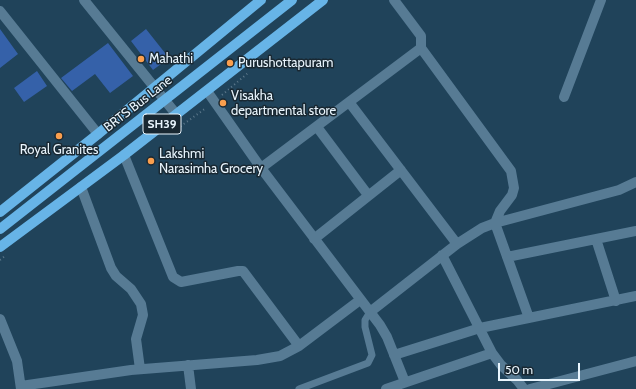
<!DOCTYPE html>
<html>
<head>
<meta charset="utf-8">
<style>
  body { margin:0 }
  #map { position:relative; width:636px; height:389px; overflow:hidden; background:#20435a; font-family:Cabin,sans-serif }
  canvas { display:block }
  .scale { position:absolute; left:498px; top:363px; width:82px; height:18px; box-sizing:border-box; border:2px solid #e9f5fd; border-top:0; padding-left:5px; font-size:12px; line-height:14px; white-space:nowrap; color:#e9f5fd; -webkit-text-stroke:3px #192832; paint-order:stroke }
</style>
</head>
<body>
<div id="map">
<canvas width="636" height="389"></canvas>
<div class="scale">50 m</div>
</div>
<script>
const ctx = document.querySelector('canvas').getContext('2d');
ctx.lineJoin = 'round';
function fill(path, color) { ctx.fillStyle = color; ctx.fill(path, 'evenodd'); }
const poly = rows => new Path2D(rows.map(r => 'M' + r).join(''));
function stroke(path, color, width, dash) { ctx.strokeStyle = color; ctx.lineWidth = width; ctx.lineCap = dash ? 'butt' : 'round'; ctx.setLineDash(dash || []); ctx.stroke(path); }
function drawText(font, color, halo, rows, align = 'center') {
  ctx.font = font + ' Cabin,sans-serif'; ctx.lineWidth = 3; ctx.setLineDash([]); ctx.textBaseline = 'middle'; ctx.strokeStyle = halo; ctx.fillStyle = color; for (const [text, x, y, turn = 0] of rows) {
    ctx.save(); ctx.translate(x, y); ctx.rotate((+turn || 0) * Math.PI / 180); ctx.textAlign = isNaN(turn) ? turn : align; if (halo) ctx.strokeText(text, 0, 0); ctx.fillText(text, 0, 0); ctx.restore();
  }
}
fill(poly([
  [0,29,18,54,0,68],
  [146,29,169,58,153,70,131,41],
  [108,43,133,76,110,93,95,74,72,91,61,78],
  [37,71,47,86,24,102,14,88]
]), '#3561a9');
stroke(poly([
  [222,95,248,73],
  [174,131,206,108],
  [0,260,5,256]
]), '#5d798c', 2, [1, 3]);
stroke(poly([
  [299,389,368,363,372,355,365,327,365,320,370,312]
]), '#577b94', 7);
stroke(poly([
  [84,0,176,114],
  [0,11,98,134],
  [421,48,511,171,514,188,512,195,500,211,495,223,529,318],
  [207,91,261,168,380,325,387,337,405,382],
  [564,97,601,0],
  [349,102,457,244],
  [317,127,368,195],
  [124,155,173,277,181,282,238,271,243,271,299,346],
  [261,168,421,48,421,36,394,0],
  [81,187,111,268,116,276,131,289,141,304,143,315,136,339,140,369],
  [314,239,401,170],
  [596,239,616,301],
  [442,255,492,353,501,365,517,380,524,389],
  [507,257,636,231],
  [370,312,457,244,482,228,495,223,619,190,636,182],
  [0,319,17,361,21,389],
  [394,355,480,328,636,296],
  [188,365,191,389],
  [21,386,131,370,257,360,280,356,299,346,360,300],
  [386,389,492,353],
  [530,389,636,361]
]), '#577b94', 10);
stroke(poly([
  [0,212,98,134,261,0],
  [0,229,292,0],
  [0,247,124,155,323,0]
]), '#67b4e7', 10);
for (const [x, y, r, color] of [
  [141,59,4,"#fa9f4e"],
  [230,63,4,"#fa9f4e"],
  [223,103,4,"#fa9f4e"],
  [59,136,4,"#fa9f4e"],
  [151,161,4,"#fa9f4e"]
]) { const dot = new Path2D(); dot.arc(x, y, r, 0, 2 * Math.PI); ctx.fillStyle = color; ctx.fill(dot); stroke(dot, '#192832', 1.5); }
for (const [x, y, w] of [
  [162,124,38]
]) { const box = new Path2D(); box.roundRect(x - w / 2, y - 10, w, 20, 3); ctx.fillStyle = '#192832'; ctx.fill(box); stroke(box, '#e9f5fd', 1); }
drawText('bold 12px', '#e9f5fd', null, [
  ["SH39",162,124]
]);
drawText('13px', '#e9f5fd', '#192832', [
  ["Mahathi",149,59],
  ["Purushottapuram",238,63],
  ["Visakha",231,96],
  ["departmental store",231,111],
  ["Royal Granites",59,150,"center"],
  ["Lakshmi",159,154],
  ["Narasimha Grocery",159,169]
], 'left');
drawText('13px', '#e9f5fd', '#192832', [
  ["BRTS Bus Lane",138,104,-38]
]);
</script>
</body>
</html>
